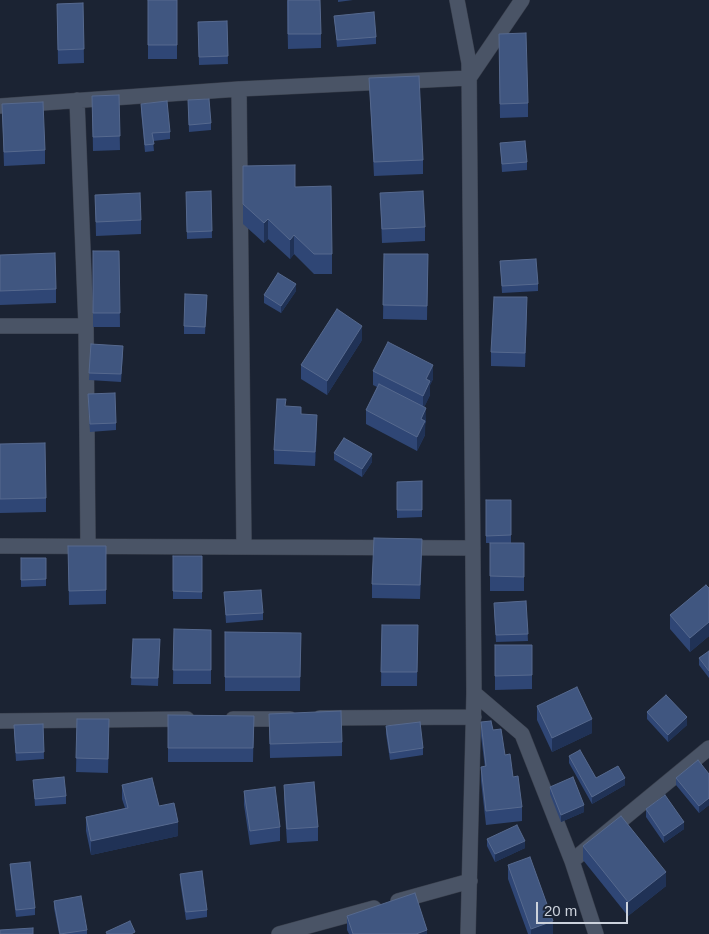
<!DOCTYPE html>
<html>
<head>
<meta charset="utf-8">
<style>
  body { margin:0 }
  #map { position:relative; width:709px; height:934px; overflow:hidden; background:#1b2333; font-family:Arial,sans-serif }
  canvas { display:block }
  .scale { position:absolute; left:536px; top:902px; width:92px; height:22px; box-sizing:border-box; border:2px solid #ccd2dc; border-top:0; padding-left:6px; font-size:15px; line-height:18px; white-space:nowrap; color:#ccd2dc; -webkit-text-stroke:4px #1b2333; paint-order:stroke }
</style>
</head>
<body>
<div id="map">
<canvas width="709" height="934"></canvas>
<div class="scale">20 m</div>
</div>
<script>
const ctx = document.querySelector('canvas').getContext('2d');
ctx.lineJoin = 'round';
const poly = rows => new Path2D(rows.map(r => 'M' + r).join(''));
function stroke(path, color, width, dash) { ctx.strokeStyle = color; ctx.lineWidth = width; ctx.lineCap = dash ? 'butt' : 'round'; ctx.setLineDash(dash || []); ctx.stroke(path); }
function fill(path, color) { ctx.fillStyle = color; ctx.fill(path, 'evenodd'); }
const minor = poly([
  [457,0,469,63,474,693,468,934],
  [469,78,522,0],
  [239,89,244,547],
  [77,100,86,326,88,546],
  [0,106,239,89,469,78],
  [0,326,86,326],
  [0,546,473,548],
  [474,693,522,734,572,861,596,934],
  [320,718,474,717],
  [233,719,290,719],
  [0,721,187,719],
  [572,861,709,748],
  [398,901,470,881],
  [279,934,374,908]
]);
stroke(minor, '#393f4c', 16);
stroke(minor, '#4a5466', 15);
fill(poly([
  [148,0,177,0,177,59,148,59],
  [287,0,321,34,321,48,288,49],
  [338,0,353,0,338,2],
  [83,3,84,63,58,64,57,4],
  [334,16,376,37,376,44,337,47],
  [227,21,228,64,199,65,198,22],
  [499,48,528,103,528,117,500,118],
  [369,78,423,160,423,174,374,176],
  [119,95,120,150,93,151,92,96],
  [188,100,211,123,211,130,189,132],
  [2,104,45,150,45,164,4,166],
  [141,104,170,132,170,139,153,141,154,151,145,152,141,111],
  [500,143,527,162,527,170,502,172],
  [243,166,295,187,332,254,332,274,314,274,294,254,290,259,268,239,264,243,243,224],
  [211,191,212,238,187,239,186,200],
  [380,193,425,227,425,241,382,243],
  [95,195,141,220,141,234,96,236],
  [93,251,119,251,120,327,93,327],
  [384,254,428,254,427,320,383,319],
  [0,255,56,289,56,303,0,305],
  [500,261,538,284,538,291,502,293],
  [296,291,281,313,264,303,264,295],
  [207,302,205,334,184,334,184,326],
  [527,311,525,367,491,366,491,352],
  [362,340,327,395,301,379,301,365],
  [91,344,123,353,121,382,89,380],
  [373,371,433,379,430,385,430,395,424,407,426,422,425,424,425,435,417,451,366,424,366,410,377,387,373,385],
  [88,401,116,423,116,430,90,432],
  [286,406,301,414,317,429,315,466,274,464,274,450],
  [0,444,46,498,46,512,0,513],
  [334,453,372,462,362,477,334,460],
  [422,481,422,517,397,518,397,482],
  [486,500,511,500,511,543,524,543,524,591,490,591,490,543,486,543],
  [68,546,106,546,106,604,69,605],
  [422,553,420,599,372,598,372,584],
  [173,556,202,556,202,599,173,599],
  [21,558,46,558,46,586,21,587],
  [709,588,709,636,690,652,670,629,670,615],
  [224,592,263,613,263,620,226,623],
  [526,601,528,641,496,642,494,610],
  [382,625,418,625,417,686,381,686],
  [174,629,211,630,211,684,173,684],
  [225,632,301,633,300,691,225,691],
  [133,639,160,639,158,686,131,685],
  [495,645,532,645,532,689,495,690],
  [709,651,709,678,699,665,699,658],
  [537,706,592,733,552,752,537,720],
  [647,712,687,725,668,742,647,719],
  [269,714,342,742,342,756,270,758],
  [168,715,254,716,253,762,168,762],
  [77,719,109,734,108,773,76,772],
  [481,722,493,730,505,755,513,777,522,807,522,821,486,825,481,781,481,767,485,767,481,736],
  [43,724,44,759,16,761,14,732],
  [386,726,423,748,423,755,390,760,386,734],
  [569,756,596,778,625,785,592,804,569,763],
  [709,774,709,805,699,813,676,785,676,778],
  [33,780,66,796,66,804,35,806],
  [122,785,159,806,178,836,91,855,86,831,86,817,125,808,122,799],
  [284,785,318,827,318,841,287,843,284,799],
  [550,787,584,812,561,822,550,794],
  [244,791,280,827,280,841,250,845,244,805],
  [646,809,684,829,664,843,646,817],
  [487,839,525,848,495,862,487,846],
  [583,846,666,886,628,916,583,860],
  [10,864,35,908,35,915,16,917,10,871],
  [508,865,553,934,528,934,508,879],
  [180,874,207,910,207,917,186,920,180,881],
  [54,901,87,930,87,934,59,934,54,908],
  [347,916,427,934,349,934,347,930]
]), '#2f4675');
fill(poly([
  [268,219,268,239,264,243,264,223],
  [294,235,294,254,290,259,290,240],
  [296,284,296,291,281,313,281,306],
  [527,297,527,311,525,367,525,353],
  [362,326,362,340,327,395,327,381],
  [433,365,433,379,430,385,430,395,423,410,423,396,426,379],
  [426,408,425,435,417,451,417,437,421,419],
  [317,415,317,429,315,466,315,452],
  [372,454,372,462,362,477,362,469],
  [709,622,709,636,690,652,690,638],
  [687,717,687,725,668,742,668,735],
  [592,719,592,733,552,752,552,738],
  [625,778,625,785,592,804,592,797],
  [709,798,709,805,699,813,699,806],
  [584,805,584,812,561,822,561,815],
  [178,822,178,836,91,855,91,841],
  [684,822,684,829,664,843,664,836],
  [525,841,525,848,495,862,495,854],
  [666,872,666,886,628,916,628,902],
  [553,921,553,934,531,934,531,929],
  [427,930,427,934,416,934]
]), '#203256');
const building = poly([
  [148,0,177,0,177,45,148,45,148,0],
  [288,0,320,0,321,34,288,34,288,0],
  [83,3,84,49,58,50,57,4,83,3],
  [374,12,376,37,337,40,334,16,374,12],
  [227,21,228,56,199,57,198,22,227,21],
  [526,33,528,103,500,104,499,34,526,33],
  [419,76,423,160,374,162,369,78,419,76],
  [119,95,120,136,93,137,92,96,119,95],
  [209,99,211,123,189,125,188,100,209,99],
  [167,101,170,132,152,133,154,144,145,145,141,104,167,101],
  [43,102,45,150,4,152,2,104,43,102],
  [525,141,527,162,502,164,500,143,525,141],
  [295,165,295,187,331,186,332,254,314,254,294,235,290,240,268,219,264,223,243,204,243,166,295,165],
  [211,191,212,231,187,232,186,192,211,191],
  [423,191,425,227,382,229,380,193,423,191],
  [140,193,141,220,96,222,95,195,140,193],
  [93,251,119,251,120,313,93,313,93,251],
  [55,253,56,289,0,291,0,255,55,253],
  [384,254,428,254,427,306,383,305,384,254],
  [536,259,538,284,502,286,500,261,536,259],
  [278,273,296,284,281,306,264,295,278,273],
  [185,294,207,295,205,327,184,326,185,294],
  [494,297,527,297,525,353,491,352,494,297],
  [337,309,362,326,327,381,301,365,337,309],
  [388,342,433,365,426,379,430,381,423,396,373,371,388,342],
  [91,344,123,346,121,374,89,373,91,344],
  [379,384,426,408,421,419,425,421,417,437,366,410,379,384],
  [115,393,116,423,90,424,88,394,115,393],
  [277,399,286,399,285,406,301,407,301,414,317,415,315,452,274,450,277,399],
  [344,438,372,454,362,469,334,453,344,438],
  [45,443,46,498,0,499,0,444,45,443],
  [422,481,422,510,397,510,397,482,422,481],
  [486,500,511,500,511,535,486,536,486,500],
  [374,538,422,539,420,585,372,584,374,538],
  [490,543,524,543,524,577,490,576,490,543],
  [68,546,106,546,106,590,69,591,68,546],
  [173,556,202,556,202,592,173,591,173,556],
  [21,558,46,558,46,579,21,580,21,558],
  [706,585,709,588,709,622,690,638,670,615,706,585],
  [261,590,263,613,226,615,224,592,261,590],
  [526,601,528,634,496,635,494,603,526,601],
  [382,625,418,625,417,672,381,672,382,625],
  [174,629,211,630,211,670,173,670,174,629],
  [225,632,301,633,300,677,225,677,225,632],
  [133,639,160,639,158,678,131,678,133,639],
  [495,645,532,645,532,675,495,676,495,645],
  [709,651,709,671,699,658,709,651],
  [577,687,592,719,552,738,537,706,577,687],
  [666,695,687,717,668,735,647,712,666,695],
  [341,711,342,742,270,744,269,714,341,711],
  [168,715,254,716,253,748,168,748,168,715],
  [77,719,109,719,108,759,76,758,77,719],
  [491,721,493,730,501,729,505,755,510,754,513,777,518,776,522,807,486,811,481,767,486,766,481,722,491,721],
  [420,722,423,748,390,753,386,726,420,722],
  [43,724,44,752,16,753,14,725,43,724],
  [580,750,596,778,618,766,625,778,592,797,569,756,580,750],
  [698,760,709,774,709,798,699,806,676,778,698,760],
  [64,777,66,796,35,799,33,780,64,777],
  [573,777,584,805,561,815,550,787,573,777],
  [152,778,159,806,174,803,178,822,91,841,86,817,128,808,122,785,152,778],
  [314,782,318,827,287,829,284,785,314,782],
  [275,787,280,827,250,831,244,791,275,787],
  [665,795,684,822,664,836,646,809,665,795],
  [621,816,666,872,628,902,583,846,621,816],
  [517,825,525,841,495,854,487,839,517,825],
  [530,857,553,921,531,929,508,865,530,857],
  [30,862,35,908,16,910,10,864,30,862],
  [202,871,207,910,186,912,180,874,202,871],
  [415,893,427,930,416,934,353,934,347,916,415,893],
  [81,896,87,930,60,934,54,901,81,896],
  [130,921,135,932,131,934,107,934,106,932,130,921],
  [33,928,33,934,0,934,0,930,33,928]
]);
fill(building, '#405680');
stroke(building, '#56698e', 1);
</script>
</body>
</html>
